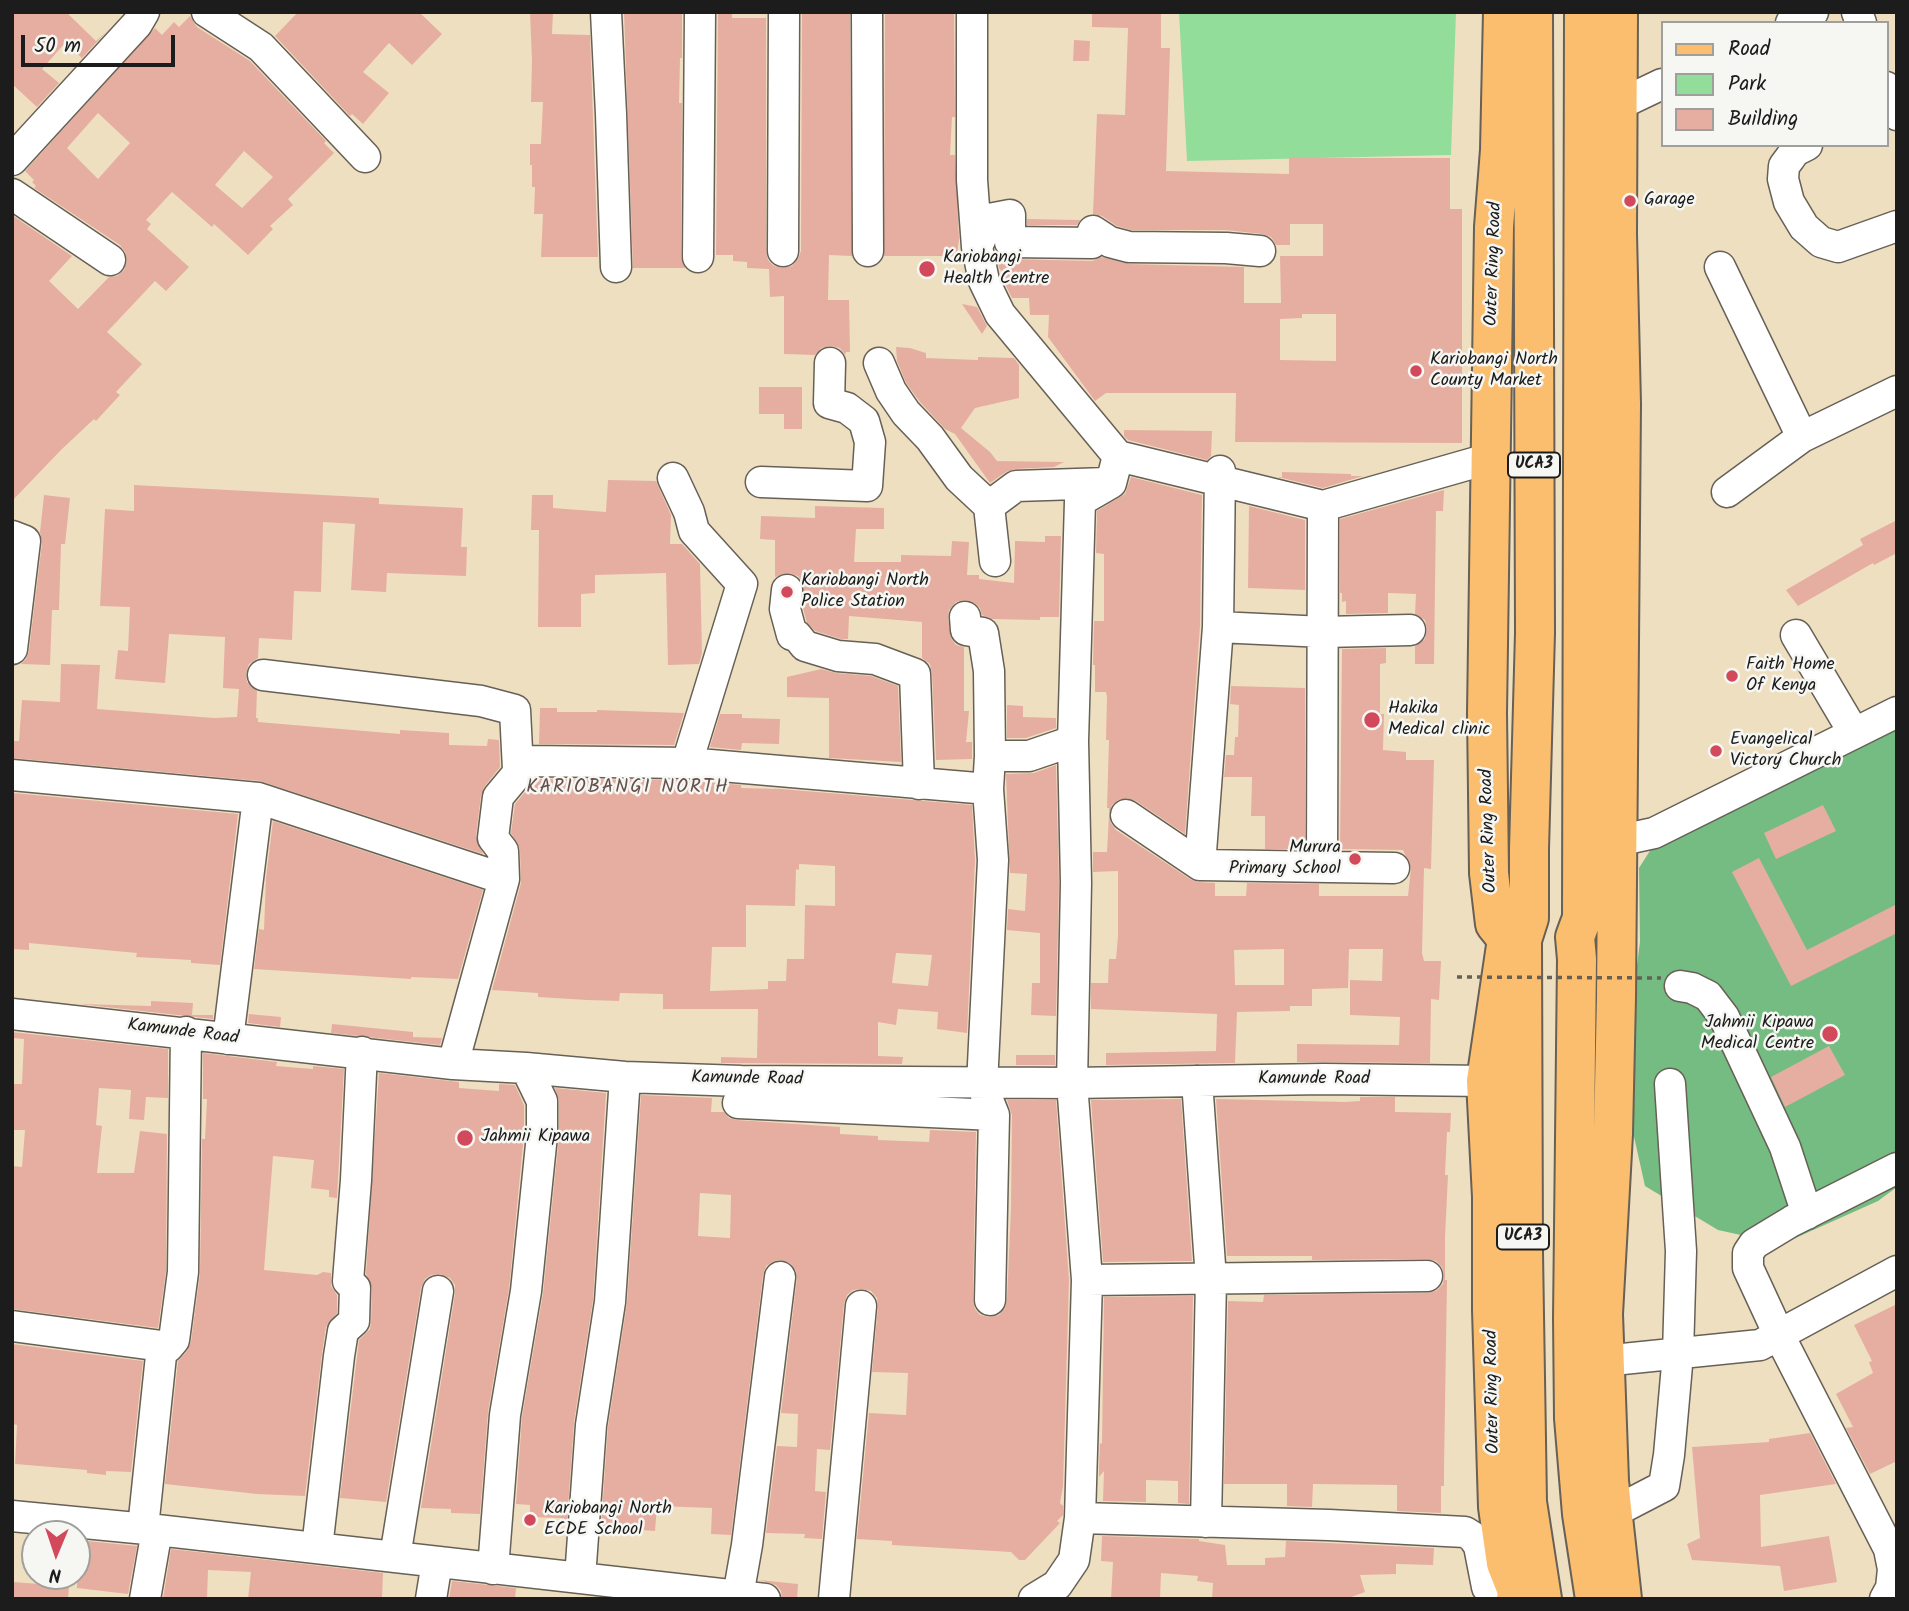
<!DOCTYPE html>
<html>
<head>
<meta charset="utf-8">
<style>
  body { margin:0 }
  #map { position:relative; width:1909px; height:1611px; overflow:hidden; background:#efdfc1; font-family:Kalam,sans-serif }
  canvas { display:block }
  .frame { position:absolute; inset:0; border:14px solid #1c1c1c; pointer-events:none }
  .legend { position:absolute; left:1661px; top:21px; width:228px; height:126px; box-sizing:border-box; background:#f6f6f2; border:2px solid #9f9f9c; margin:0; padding:9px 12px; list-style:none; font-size:21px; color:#1c1c1c }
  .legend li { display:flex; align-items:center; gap:14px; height:35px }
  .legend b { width:35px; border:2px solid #9f9f9c }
  .north { position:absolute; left:21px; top:1520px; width:70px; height:70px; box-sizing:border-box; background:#f6f6f2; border:2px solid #9f9f9c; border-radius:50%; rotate:182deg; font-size:19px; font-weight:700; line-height:28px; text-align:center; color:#1c1c1c }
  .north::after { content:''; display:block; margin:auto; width:24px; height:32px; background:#d1495b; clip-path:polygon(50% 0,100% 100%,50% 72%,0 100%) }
  .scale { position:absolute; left:21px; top:35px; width:154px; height:32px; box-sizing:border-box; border:4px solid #1c1c1c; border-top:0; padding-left:9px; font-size:21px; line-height:24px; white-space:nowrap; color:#1c1c1c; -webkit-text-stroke:5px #f6f6f2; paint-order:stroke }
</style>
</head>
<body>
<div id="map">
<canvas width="1909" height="1611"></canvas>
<div class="frame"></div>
<ul class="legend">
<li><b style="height:9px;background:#fbbe6e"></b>Road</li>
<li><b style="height:19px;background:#91dd99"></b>Park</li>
<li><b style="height:19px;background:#e6aea1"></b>Building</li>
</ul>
<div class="north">N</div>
<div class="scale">50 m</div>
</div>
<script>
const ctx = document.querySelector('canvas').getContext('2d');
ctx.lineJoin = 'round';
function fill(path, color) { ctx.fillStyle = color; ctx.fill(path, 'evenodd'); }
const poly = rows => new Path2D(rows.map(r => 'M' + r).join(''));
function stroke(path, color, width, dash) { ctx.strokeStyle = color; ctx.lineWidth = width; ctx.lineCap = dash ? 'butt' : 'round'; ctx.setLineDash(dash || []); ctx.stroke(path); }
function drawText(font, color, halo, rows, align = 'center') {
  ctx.font = font + ' Kalam,sans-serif'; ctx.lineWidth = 5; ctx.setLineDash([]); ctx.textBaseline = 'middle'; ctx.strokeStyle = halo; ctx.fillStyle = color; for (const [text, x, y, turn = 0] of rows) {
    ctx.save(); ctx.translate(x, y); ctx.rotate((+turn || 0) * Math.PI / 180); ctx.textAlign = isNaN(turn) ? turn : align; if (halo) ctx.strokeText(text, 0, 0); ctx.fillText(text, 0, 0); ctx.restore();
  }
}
fill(poly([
  [1179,12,1456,12,1451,155,1187,161]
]), '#91dd99');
fill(poly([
  [1897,705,1897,1187,1878,1201,1782,1244,1718,1230,1645,1186,1633,1132,1629,1027,1640,942,1639,868,1676,810]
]), '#74bc81');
fill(poly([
  [12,12,66,12,96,41,106,32,82,58,65,43,42,69,59,83,37,107,12,84],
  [298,12,419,12,442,34,412,65,389,43,363,72,389,93,363,124,352,114,350,116,275,36],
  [530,12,553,12,552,34,590,35,598,257,541,257,543,214,534,214,535,187,532,187,532,165,530,165,530,144,541,144,543,102,531,102,532,61],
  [624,12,682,12,682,58,680,58,679,103,682,103,681,257,685,268,633,268],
  [718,12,732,12,732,18,766,18,766,251,768,260,774,266,782,268,792,266,798,259,801,251,802,12,850,12,852,256,829,255,828,300,849,300,850,352,846,352,845,355,840,348,830,346,821,348,815,355,784,354,784,296,770,297,769,269,747,268,747,262,733,261,733,255,716,255],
  [885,12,954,12,955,117,952,117,950,155,955,155,959,239,957,256,884,256],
  [1092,12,1161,12,1161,48,1170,48,1166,171,1289,174,1289,158,1450,158,1450,209,1462,209,1462,443,1235,442,1236,393,1106,393,1095,401,1048,337,1049,315,1030,315,1029,298,1012,298,1005,284,1005,276,999,268,997,253,1002,257,1010,259,1092,261,1102,257,1129,264,1244,267,1244,303,1281,303,1280,256,1323,256,1323,224,1290,224,1290,245,1276,245,1271,237,1262,234,1226,230,1131,230,1117,226,1102,216,1093,214,1097,114,1125,115,1128,28,1092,27],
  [1302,314,1336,314,1336,361,1280,360,1280,319,1302,318],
  [190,16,197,27,250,61,326,141,324,143,334,153,288,199,293,205,270,226,273,229,248,255,214,224,212,227,172,192,146,220,151,224,147,229,189,267,166,291,155,281,107,332,142,364,116,392,120,395,96,421,94,419,61,450,12,501,12,215,72,256,49,281,78,309,109,277,117,276,124,270,127,261,125,252,120,245,34,188,36,186,32,182,34,180,25,171,155,28,162,35,174,22,179,27],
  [98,113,130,143,98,179,67,148],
  [244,151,273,177,242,208,215,185],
  [1074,40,1090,41,1089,61,1073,61],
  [1027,219,1080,220,1077,225,1027,225],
  [962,304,977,307,987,326,982,334],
  [896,347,910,348,926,353,926,358,978,360,978,357,1014,358,1019,365,1019,398,975,408,961,428,990,452,997,461,1064,462,1054,467,1015,469,1006,472,990,483,955,434,945,429,920,402,906,383,897,361],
  [759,387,802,387,802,429,784,429,784,414,759,414],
  [1124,430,1212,431,1211,456,1207,460,1128,440,1124,436],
  [1282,472,1351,474,1351,476,1363,476,1323,488,1278,477,1282,477],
  [1131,477,1202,495,1200,626,1185,834,1136,801,1128,798,1118,800,1112,805,1109,813,1109,808,1107,808,1109,740,1106,740,1107,697,1106,692,1095,692,1095,665,1093,665,1094,621,1104,621,1104,554,1096,553,1097,511,1125,494],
  [608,480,656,481,671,515,670,544,682,544,700,564,702,653,699,664,668,665,666,573,595,575,595,593,581,594,581,627,538,627,539,530,531,530,532,495,553,495,553,508,606,512],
  [134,485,379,498,379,504,463,508,461,547,467,547,466,576,387,573,386,592,351,590,355,524,323,522,321,592,294,591,292,640,259,638,258,658,249,664,246,674,247,682,257,691,256,718,258,718,258,722,400,734,400,730,449,733,449,745,487,746,488,739,499,740,500,767,485,786,481,795,476,836,483,854,260,781,12,758,12,741,19,741,22,700,60,702,61,664,100,665,97,709,214,718,237,717,239,689,223,688,225,637,169,634,165,683,115,679,118,650,128,651,130,607,100,606,105,509,134,511],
  [1444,490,1443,511,1436,511,1434,664,1415,664,1415,646,1425,639,1427,630,1425,620,1415,614,1416,594,1388,593,1388,613,1346,614,1346,601,1342,602,1342,593,1340,593,1340,519],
  [44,495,70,498,65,544,61,544,59,610,52,610,50,665,21,664,26,659,29,651,42,543,40,532],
  [815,506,884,508,884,529,856,529,854,562,901,562,901,555,951,556,952,541,969,542,967,575,979,575,979,579,1014,583,1015,541,1045,542,1045,536,1061,536,1059,617,1040,617,1040,620,992,619,982,615,980,608,973,602,964,600,956,602,949,610,948,618,951,638,956,645,964,647,964,711,969,711,966,742,972,742,972,759,936,760,932,673,930,664,922,658,922,622,849,616,848,639,841,639,815,631,807,623,803,608,803,584,798,576,788,573,775,577,775,540,760,539,761,516,815,518],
  [1249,506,1305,520,1305,590,1248,588],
  [1897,520,1897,553,1874,565,1873,563,1798,606,1786,590,1863,545,1860,539],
  [1386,648,1386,663,1380,664,1380,714,1384,714,1383,750,1406,752,1406,760,1434,760,1431,869,1424,868,1422,953,1424,961,1441,961,1439,1000,1431,999,1430,1063,1297,1062,1297,1044,1399,1045,1400,1017,1350,1015,1350,980,1382,981,1383,949,1349,949,1348,988,1312,989,1312,1006,1290,1006,1290,1011,1237,1012,1235,1063,1106,1065,1106,1053,1216,1051,1217,1014,1091,1009,1091,983,1108,983,1109,959,1116,959,1118,936,1118,871,1093,872,1093,852,1107,852,1109,815,1111,823,1116,830,1190,879,1198,882,1215,883,1215,896,1246,896,1247,883,1319,884,1319,896,1408,896,1411,868,1403,850,1340,849,1342,649],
  [1284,949,1284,985,1235,985,1234,950],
  [821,669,836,673,871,676,898,686,901,762,829,758,829,698,787,697,787,677],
  [1231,686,1305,688,1305,849,1265,849,1265,816,1251,816,1252,777,1224,777,1226,755,1234,755,1235,737,1238,737,1239,705,1230,704],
  [1007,705,1023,706,1023,717,1056,718,1056,728,1026,738,1007,738],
  [540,708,557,708,557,712,597,712,597,710,684,713,674,745,539,744],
  [720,714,742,714,742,718,780,719,779,744,742,743,741,750,710,747],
  [1056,765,1059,883,1056,1016,1031,1015,1032,983,1040,983,1040,933,1007,930,1008,909,1025,911,1027,874,1010,873,1006,774,1034,773],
  [536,779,686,780,741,785,741,788,781,789,972,805,975,860,967,1033,937,1029,938,1012,898,1009,896,1025,878,1022,878,1056,903,1057,902,1064,721,1063,721,1057,757,1058,758,1009,663,1009,663,994,620,993,619,1001,587,1000,538,997,538,993,492,990,521,883,520,850,511,833,515,804],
  [799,864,835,866,835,906,805,905,804,959,787,959,786,981,768,981,768,989,710,991,712,947,746,947,746,905,795,906,796,869,799,870],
  [896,953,932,955,928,986,892,983],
  [13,793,238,814,220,965,191,963,191,960,136,957,137,953,29,943,29,950,12,949],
  [1823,805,1836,831,1776,859,1764,833],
  [273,821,483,890,458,979,411,977,411,979,254,969,259,929,264,930,266,878],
  [1759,858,1807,950,1897,904,1897,933,1791,986,1732,872],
  [151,1001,193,1003,192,1015,213,1015,213,1019,79,1004,151,1006],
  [249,1014,281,1017,280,1027,248,1023],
  [332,1024,413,1032,413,1037,442,1038,440,1045,331,1033],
  [12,1032,168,1049,168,1098,146,1097,144,1120,129,1119,131,1090,99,1088,96,1125,102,1126,97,1173,134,1173,140,1131,167,1134,166,1271,158,1328,12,1309,12,1166,22,1167,25,1130,12,1130,13,1084,22,1084,24,1039,12,1038],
  [1829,1046,1845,1075,1785,1107,1771,1077],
  [203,1053,277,1062,276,1066,313,1069,313,1066,344,1069,337,1198,329,1197,329,1190,311,1188,314,1160,273,1156,264,1270,317,1275,323,1272,331,1273,331,1286,337,1295,337,1313,326,1327,322,1353,305,1496,257,1494,165,1484,178,1361,187,1351,191,1342,200,1274,202,1139,205,1139,207,1099,203,1099],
  [1016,1055,1055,1055,1055,1065,1016,1065],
  [379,1073,459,1082,459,1088,499,1091,499,1084,515,1085,524,1105,524,1134,509,1289,488,1412,480,1514,451,1513,451,1509,421,1508,455,1294,455,1285,450,1278,440,1274,431,1275,425,1279,421,1288,386,1502,340,1498,359,1340,370,1329,371,1322,372,1288,366,1274],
  [555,1088,606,1093,593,1300,574,1422,567,1521,562,1520,562,1518,530,1517,530,1505,516,1504,522,1417,543,1294,559,1137,559,1101],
  [641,1095,712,1098,711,1112,724,1112,729,1118,737,1120,840,1127,840,1134,878,1136,878,1140,929,1142,930,1130,976,1132,973,1300,975,1309,980,1315,989,1317,999,1315,1005,1308,1007,1300,1011,1208,1012,1115,1007,1100,1056,1100,1069,1280,1063,1486,1060,1503,1063,1506,1063,1515,1057,1521,1060,1523,1025,1560,1019,1560,1011,1552,892,1545,892,1541,857,1539,869,1413,906,1415,908,1373,872,1372,878,1307,877,1298,871,1291,863,1289,853,1290,847,1295,844,1304,830,1450,817,1449,815,1491,826,1492,822,1539,804,1538,805,1534,766,1533,777,1446,797,1447,798,1414,781,1413,797,1278,796,1271,791,1264,781,1260,774,1261,766,1266,763,1275,731,1535,711,1534,712,1508,657,1506,655,1531,601,1527,608,1427,627,1303],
  [700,1193,731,1195,730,1238,698,1236],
  [1360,1097,1395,1097,1395,1112,1451,1113,1450,1132,1447,1132,1445,1175,1448,1175,1445,1237,1445,1280,1447,1280,1444,1470,1444,1486,1441,1486,1441,1513,1397,1511,1397,1485,1313,1484,1312,1507,1287,1506,1287,1484,1224,1484,1228,1301,1263,1302,1264,1295,1427,1293,1436,1291,1443,1284,1444,1275,1442,1267,1436,1261,1427,1259,1312,1260,1312,1256,1227,1256,1216,1099,1345,1102,1360,1101],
  [1181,1099,1192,1261,1103,1262,1091,1100],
  [1193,1296,1189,1504,1178,1503,1178,1481,1146,1480,1146,1502,1103,1501,1104,1471,1099,1477,1099,1467,1100,1443,1102,1444,1104,1297],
  [1897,1304,1897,1461,1870,1474,1846,1428,1853,1427,1836,1394,1873,1373,1869,1362,1872,1361,1854,1325],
  [12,1344,143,1361,131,1472,106,1471,106,1475,87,1473,87,1470,15,1464,17,1425,12,1424],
  [1810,1433,1836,1484,1760,1495,1761,1547,1829,1536,1837,1582,1784,1591,1780,1566,1692,1560,1687,1544,1700,1538,1692,1447,1769,1442,1769,1439],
  [1102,1536,1199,1539,1199,1541,1225,1545,1227,1565,1265,1565,1265,1558,1285,1557,1286,1541,1434,1548,1433,1565,1396,1564,1396,1574,1360,1575,1365,1592,1346,1599,1212,1599,1213,1583,1197,1581,1198,1576,1161,1573,1160,1599,1111,1599,1113,1562,1101,1561],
  [77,1540,137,1546,128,1594,77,1588],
  [171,1549,383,1573,382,1599,248,1599,251,1572,208,1570,207,1599,163,1599],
  [759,1580,798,1584,797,1599,782,1599,781,1591,776,1585],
  [452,1581,516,1588,515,1599,449,1599],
  [12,1582,69,1586,68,1599,12,1599]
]), '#e6aea1');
const minor = poly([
  [207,12,261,47,365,157],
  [606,12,611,114,616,267],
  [867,12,868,251],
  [972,12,972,180,977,247,984,281,1000,314,1118,456,1111,483,1080,501,1073,741,1076,883,1072,1083,1087,1280,1080,1518],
  [1857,12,1861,23],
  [1791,23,1813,12],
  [1886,87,1897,115],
  [1618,105,1662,84],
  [1807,145,1795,151,1790,158,1784,166,1783,179,1789,202,1804,227,1821,242,1838,247,1897,226],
  [12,160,137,24,144,12],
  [12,194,110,260],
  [977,247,989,219,1010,215,1010,242,1092,243,1093,231,1110,242,1129,247,1226,248,1260,251],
  [783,251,784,12],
  [698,257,700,12],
  [1720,267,1802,437],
  [879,363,891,391,906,413,930,438,959,478,989,506,995,561],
  [1118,456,1323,506,1491,458],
  [673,478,689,512,694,531,742,584,687,763],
  [761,482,867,486,870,442,864,421,847,408,829,403,830,363],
  [1727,492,1802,437,1897,391],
  [989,506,1016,486,1107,483],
  [12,536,25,541,12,649],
  [787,590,785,609,792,635,797,636,805,646,838,656,875,659,915,674,919,784],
  [965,617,966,630,983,633,989,671,990,756],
  [1218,627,1324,632,1410,630],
  [1796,635,1854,733],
  [263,675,481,701,515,710,518,770],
  [12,775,258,798,504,879],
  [988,789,993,860,982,1085,994,1115,990,1300],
  [1126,815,1200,865,1394,868],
  [1617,841,1654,833,1897,712],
  [1200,865,1218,627,1220,471],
  [1322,867,1323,506],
  [1680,986,1692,988,1708,996,1724,1017,1785,1147,1807,1214],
  [12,1014,453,1064,526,1068,625,1077,741,1081,1072,1083,1324,1079,1486,1081],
  [228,1039,258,798],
  [453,1064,504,879,503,851,493,838,498,797,528,761,687,763,988,789,990,756,1029,756,1073,741],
  [1197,1081,1211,1279,1206,1522],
  [738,1103,994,1115],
  [1087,1280,1427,1276],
  [12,1326,162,1346],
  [1603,1361,1760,1345,1897,1271],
  [1614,1512,1664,1486,1669,1455,1678,1354,1681,1251,1670,1084],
  [12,1516,157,1530,765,1599],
  [143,1528,162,1346,168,1347,174,1340,183,1272,186,1032],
  [317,1548,339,1356,343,1331,354,1321,355,1288,348,1281,356,1180,362,1052],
  [395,1557,438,1291],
  [493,1569,505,1415,526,1291,542,1135,542,1101,526,1068],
  [580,1578,591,1425,610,1302,625,1077],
  [738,1596,747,1545,780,1277],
  [145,1599,157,1530],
  [431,1599,437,1562],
  [834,1599,861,1306],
  [1034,1599,1057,1585,1074,1560,1080,1518,1329,1525,1465,1532,1473,1537,1479,1546,1487,1587,1500,1591,1517,1591],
  [1885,1599,1891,1588,1893,1569,1889,1549,1779,1335,1748,1268,1748,1253,1754,1244,1792,1221,1897,1168]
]);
const major = poly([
  [1503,12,1500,150,1494,227,1487,713,1489,873,1495,924,1507,939,1486,1081,1492,1197,1492,1310,1498,1507,1506,1563,1517,1591,1516,1599],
  [1533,12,1535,633,1529,849,1529,918,1522,940,1523,1252,1527,1502,1542,1599],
  [1584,12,1582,918,1575,937,1577,959,1573,1318,1574,1418,1582,1514,1595,1599],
  [1618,12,1617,234,1621,404,1616,998,1613,1134,1603,1314,1609,1481,1622,1599]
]);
stroke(minor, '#666056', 33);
stroke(major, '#666056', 42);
stroke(minor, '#fff', 30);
stroke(major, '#fbbe6e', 38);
stroke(poly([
  [1457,977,1661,978]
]), '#666056', 3.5, [5, 5]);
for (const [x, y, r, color] of [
  [1630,201,7,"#d1495b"],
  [927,269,9,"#d1495b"],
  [1416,371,7,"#d1495b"],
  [787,592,7,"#d1495b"],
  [1732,676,7,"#d1495b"],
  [1372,720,9,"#d1495b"],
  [1716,751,7,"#d1495b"],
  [1355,859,7,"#d1495b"],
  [1830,1034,9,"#d1495b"],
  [465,1138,9,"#d1495b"],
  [530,1520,7,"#d1495b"]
]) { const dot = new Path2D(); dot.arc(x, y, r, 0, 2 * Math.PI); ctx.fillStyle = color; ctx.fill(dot); stroke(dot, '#f6f6f2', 2.5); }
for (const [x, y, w] of [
  [1534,465,52],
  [1523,1237,52]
]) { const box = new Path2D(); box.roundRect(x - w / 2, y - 12.5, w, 25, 5); ctx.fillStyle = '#f6f6f2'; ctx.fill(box); stroke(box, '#1c1c1c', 2); }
drawText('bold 16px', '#1c1c1c', null, [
  ["UCA3",1534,465],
  ["UCA3",1523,1237]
]);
drawText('18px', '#1c1c1c', '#f6f6f2', [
  ["Garage",1644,201],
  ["Kariobangi",943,259],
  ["Health Centre",943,280],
  ["Kariobangi North",1430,361],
  ["County Market",1430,382],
  ["Kariobangi North",801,582],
  ["Police Station",801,603],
  ["Faith Home",1746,666],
  ["Of Kenya",1746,687],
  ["Hakika",1388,710],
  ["Medical clinic",1388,731],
  ["Evangelical",1730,741],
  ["Victory Church",1730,762],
  ["Murura",1341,849,"right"],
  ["Primary School",1341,870,"right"],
  ["Jahmii Kipawa",1814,1024,"right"],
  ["Medical Centre",1814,1045,"right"],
  ["Jahmii Kipawa",481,1138],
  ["Kariobangi North",544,1510],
  ["ECDE School",544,1531]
], 'left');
drawText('18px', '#1c1c1c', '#f6f6f2', [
  ["Outer Ring Road",1495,264,-88],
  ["Outer Ring Road",1490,831,-92],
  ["Kamunde Road",183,1033,7],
  ["Kamunde Road",747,1080,1],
  ["Kamunde Road",1314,1080],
  ["Outer Ring Road",1494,1392,-91]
]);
ctx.letterSpacing = '2px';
drawText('19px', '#634f4b', '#f6f6f2', [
  ["KARIOBANGI NORTH",628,789]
]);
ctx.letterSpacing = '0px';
</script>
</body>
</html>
